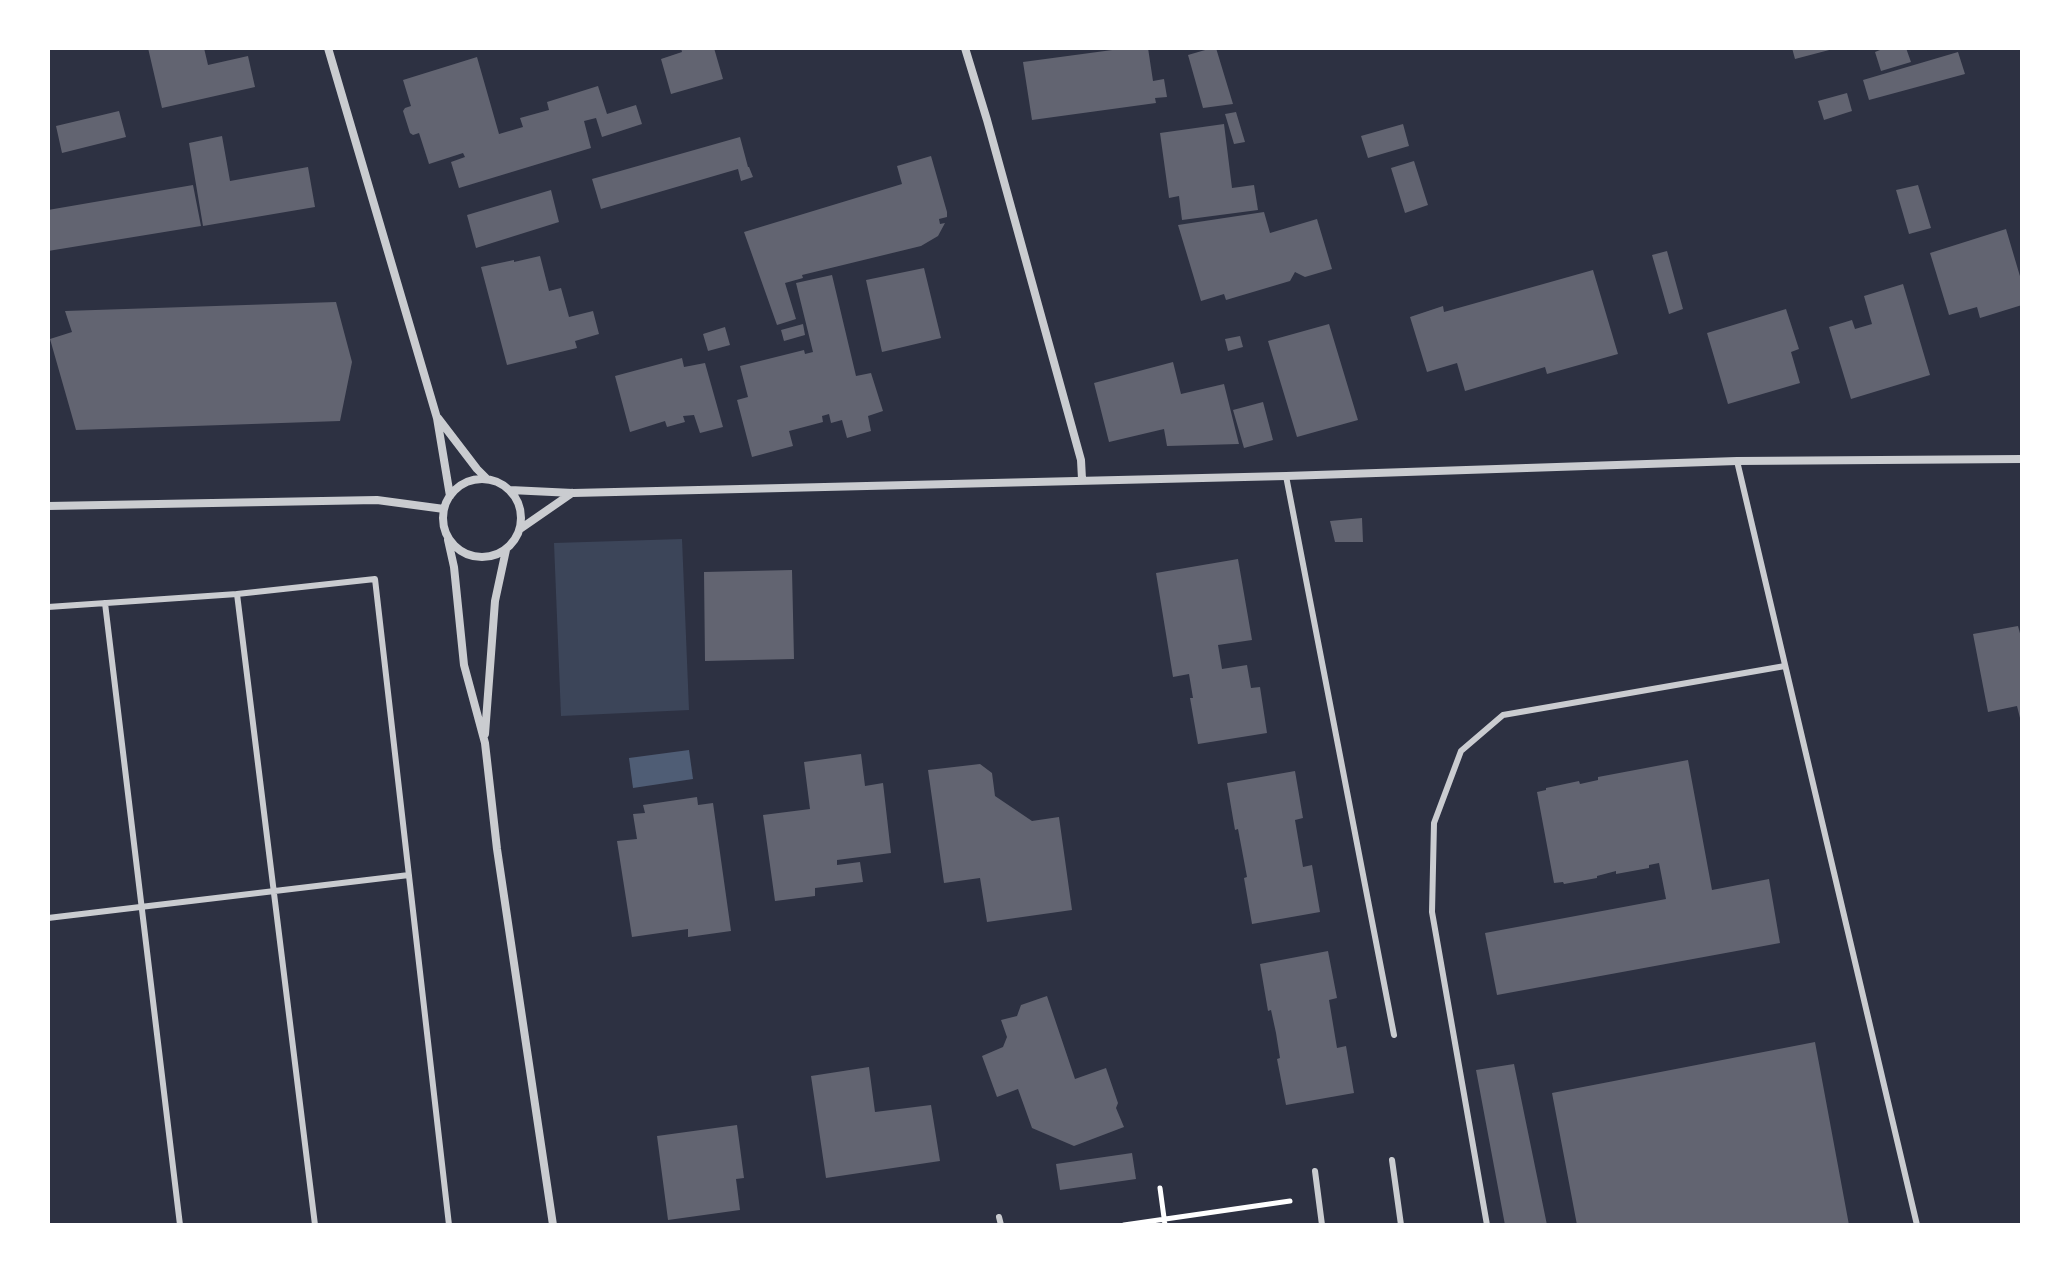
<!DOCTYPE html>
<html>
<head>
<meta charset="utf-8">
<style>
  body { margin:0 }
  #map { position:relative; width:2070px; height:1273px; overflow:hidden; background:#2d3142; font-family:Lato,sans-serif }
  canvas { display:block }
  .frame { position:absolute; inset:0; border:50px solid #fff; pointer-events:none }
</style>
</head>
<body>
<div id="map">
<canvas width="2070" height="1273"></canvas>
<div class="frame"></div>
</div>
<script>
const ctx = document.querySelector('canvas').getContext('2d');
ctx.lineJoin = 'round';
function fill(path, color) { ctx.fillStyle = color; ctx.fill(path, 'evenodd'); }
const poly = rows => new Path2D(rows.map(r => 'M' + r).join(''));
function stroke(path, color, width, dash) { ctx.strokeStyle = color; ctx.lineWidth = width; ctx.lineCap = dash ? 'butt' : 'round'; ctx.setLineDash(dash || []); ctx.stroke(path); }
fill(poly([
  [682,539,689,710,561,716,554,543]
]), '#3c4559');
fill(poly([
  [689,750,693,779,633,788,629,758]
]), '#4f5d75');
fill(poly([
  [148,48,204,48,208,65,248,56,255,87,162,108],
  [681,48,714,48,723,79,671,94,661,59,682,52],
  [1127,48,1148,48,1153,81,1164,79,1167,97,1155,98,1156,103,1032,120,1023,62],
  [1212,48,1216,48,1233,104,1203,108,1188,55],
  [1792,48,1833,48,1833,49,1795,59],
  [1885,48,1906,48,1911,62,1881,71,1875,52],
  [1958,52,1965,74,1869,100,1863,80],
  [477,57,499,134,523,127,520,118,549,110,547,102,598,86,607,114,636,105,642,124,602,137,596,118,584,121,591,148,459,188,451,162,465,157,463,153,429,164,419,133,413,135,410,133,403,111,405,108,411,106,403,80],
  [1847,93,1852,111,1824,120,1818,101],
  [119,111,126,137,62,153,56,126],
  [1236,112,1245,142,1234,144,1225,114],
  [1224,124,1232,188,1254,185,1258,210,1182,220,1179,196,1169,198,1160,133],
  [1403,124,1409,146,1368,158,1361,136],
  [222,136,230,181,308,167,315,207,203,226,189,143],
  [740,137,748,167,749,167,753,177,741,181,738,169,601,209,592,179],
  [931,156,947,212,947,217,939,219,940,224,945,223,938,236,921,246,802,275,803,278,785,283,796,319,777,325,744,232,902,184,897,166],
  [1414,161,1428,205,1405,213,1391,168],
  [193,185,201,226,48,251,48,210],
  [1918,185,1931,228,1909,234,1896,190],
  [551,190,559,222,476,248,467,215],
  [1264,212,1270,233,1317,219,1332,269,1305,277,1295,272,1290,281,1226,300,1224,294,1201,301,1178,225],
  [2006,229,2022,283,2022,305,1980,318,1977,307,1949,315,1930,253],
  [1667,251,1683,309,1669,314,1652,255],
  [540,256,549,291,561,288,569,317,593,311,599,334,575,341,577,348,507,365,481,267,514,260,514,262],
  [924,268,941,338,882,352,866,280],
  [1593,270,1618,354,1547,374,1545,367,1465,391,1457,363,1427,372,1410,317,1443,306,1444,312],
  [832,275,856,376,871,373,883,411,868,416,871,431,847,438,842,420,831,423,829,414,822,416,823,422,789,431,793,446,752,457,737,400,748,397,740,366,804,350,805,354,813,352,796,283],
  [1903,284,1930,375,1851,399,1829,327,1852,320,1855,329,1872,324,1864,296],
  [336,302,352,362,340,421,76,430,50,339,72,332,65,311],
  [1786,309,1799,349,1791,352,1800,383,1728,404,1707,333],
  [803,324,805,335,784,341,781,330],
  [1329,324,1358,420,1297,437,1268,341],
  [725,327,730,345,708,351,703,334],
  [1240,336,1243,347,1228,351,1225,339],
  [682,358,684,367,705,363,723,427,700,433,694,415,683,416,685,422,667,427,665,421,630,432,615,376],
  [1173,362,1181,394,1224,384,1239,444,1167,446,1164,429,1109,442,1094,383],
  [1263,402,1273,440,1244,448,1233,410],
  [1362,518,1363,542,1335,542,1330,521],
  [1238,559,1252,640,1218,645,1222,669,1247,665,1251,688,1260,687,1267,733,1198,744,1190,698,1193,698,1189,674,1173,677,1156,573],
  [792,570,794,659,705,661,704,572],
  [2018,626,2022,641,2021,722,2017,706,1988,712,1973,634],
  [861,754,865,786,883,783,891,853,837,860,837,865,860,862,863,882,815,888,815,896,775,901,763,815,810,809,804,762],
  [1688,760,1712,890,1769,879,1780,943,1497,995,1485,933,1666,899,1659,863,1649,865,1649,868,1616,874,1616,871,1597,876,1597,878,1564,884,1563,882,1554,883,1537,792,1546,790,1546,788,1579,781,1580,784,1598,780,1598,777],
  [980,764,992,773,995,796,1032,821,1059,817,1072,910,987,922,980,878,944,883,928,770],
  [1295,771,1303,818,1295,820,1303,867,1312,865,1320,912,1252,924,1244,878,1247,877,1238,829,1235,830,1227,783],
  [697,797,698,805,713,803,731,931,688,937,688,929,632,937,617,841,637,839,633,814,645,813,643,805],
  [1328,951,1337,998,1329,1000,1337,1048,1346,1046,1354,1093,1286,1105,1277,1059,1280,1058,1276,1033,1271,1010,1268,1011,1260,964],
  [1047,996,1075,1079,1106,1068,1118,1103,1116,1108,1124,1127,1074,1146,1032,1128,1018,1089,997,1097,982,1056,1003,1047,1007,1037,1001,1020,1017,1016,1021,1005],
  [1815,1042,1849,1225,1577,1225,1552,1093],
  [1514,1064,1547,1225,1505,1225,1476,1070],
  [869,1067,875,1112,931,1105,940,1161,826,1178,811,1076],
  [737,1125,744,1178,736,1179,740,1210,668,1220,657,1136],
  [1132,1153,1136,1179,1060,1190,1056,1164]
]), '#626471');
stroke(poly([
  [1160,1188,1165,1225],
  [1124,1225,1290,1201]
]), '#fff', 5);
stroke(poly([
  [1737,461,1917,1225],
  [1286,476,1394,1035],
  [237,594,375,579,449,1225],
  [105,603,180,1225],
  [48,607,237,594,315,1225],
  [48,918,409,875],
  [1392,1160,1401,1225],
  [1315,1171,1322,1225],
  [999,1217,1001,1225],
  [1487,1225,1432,912,1434,823,1461,751,1503,715,1785,666]
]), '#caccd0', 6);
stroke(poly([
  [328,48,437,418,450,496],
  [965,48,987,120,1081,460,1082,479],
  [438,418,477,469,487,479],
  '443 518a39 39 0 1 1 78 0a39 39 0 1 1-78 0Z',
  [510,490,573,493,1286,476,1737,461,2022,459],
  [48,506,377,500,444,509],
  [520,529,572,493],
  [448,540,454,567,464,665,485,743,497,849,553,1225],
  [485,734,495,601,506,550]
]), '#caccd0', 8);
</script>
</body>
</html>
